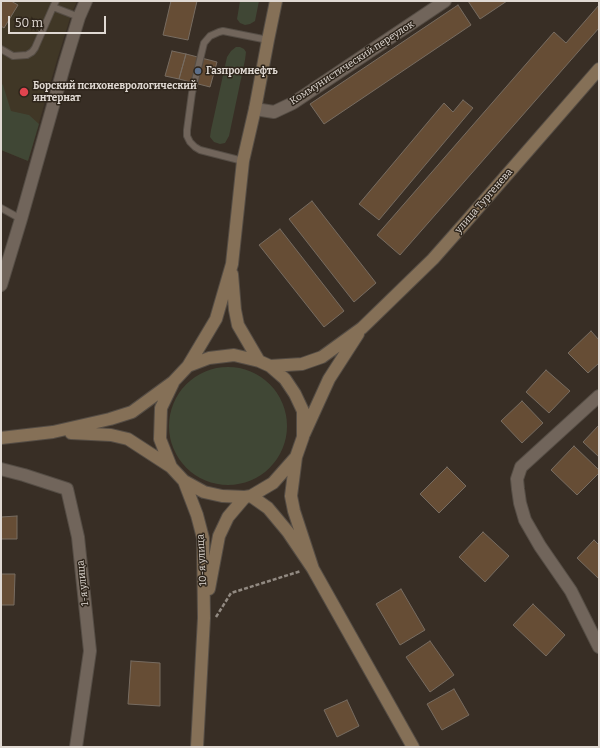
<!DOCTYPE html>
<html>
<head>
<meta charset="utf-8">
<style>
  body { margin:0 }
  #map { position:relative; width:600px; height:748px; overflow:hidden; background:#382e25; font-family:Bitter,serif }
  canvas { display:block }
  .frame { position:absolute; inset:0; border:2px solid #e0d9d3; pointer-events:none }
  .scale { position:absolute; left:8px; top:16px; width:98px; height:18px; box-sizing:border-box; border:2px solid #e0d9d3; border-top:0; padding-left:5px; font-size:12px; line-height:14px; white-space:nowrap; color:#e0d9d3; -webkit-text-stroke:3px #2e251b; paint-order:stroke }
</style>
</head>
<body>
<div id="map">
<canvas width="600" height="748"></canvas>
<div class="frame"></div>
<div class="scale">50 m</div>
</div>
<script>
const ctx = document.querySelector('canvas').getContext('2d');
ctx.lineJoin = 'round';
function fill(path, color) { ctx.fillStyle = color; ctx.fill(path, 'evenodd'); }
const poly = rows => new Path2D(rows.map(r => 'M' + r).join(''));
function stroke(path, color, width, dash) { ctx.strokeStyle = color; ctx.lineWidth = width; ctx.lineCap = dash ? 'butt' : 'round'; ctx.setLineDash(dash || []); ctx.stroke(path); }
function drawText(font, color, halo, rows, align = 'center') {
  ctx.font = font + ' Bitter,serif'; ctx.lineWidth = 3; ctx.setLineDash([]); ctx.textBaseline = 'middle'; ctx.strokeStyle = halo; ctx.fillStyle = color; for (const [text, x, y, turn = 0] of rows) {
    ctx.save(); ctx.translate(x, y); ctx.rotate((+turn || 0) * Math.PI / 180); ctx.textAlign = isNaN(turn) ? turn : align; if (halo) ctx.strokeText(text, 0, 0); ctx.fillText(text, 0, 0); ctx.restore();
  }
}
fill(poly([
  [1,1,77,1,71,15,57,60,28,161,1,150]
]), '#403726');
fill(poly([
  [240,1,259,1,255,21,250,24,245,25,240,23,237,19],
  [236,47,240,47,244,49,246,52,245,60,229,136,225,143,220,144,214,142,210,137,211,130,227,57,231,51],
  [1,83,3,85,11,111,29,115,39,124,28,161,1,150],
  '169 426a59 59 0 1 1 118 0a59 59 0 1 1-118 0Z'
]), '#404735');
const building = poly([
  [1,1,11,1,18,5,4,28,1,26,1,1],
  [171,1,197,1,188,40,163,35,171,1],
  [468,1,507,1,480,19,468,1],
  [458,5,471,25,324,124,310,104,458,5],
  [599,5,599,28,400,255,377,235,554,32,566,43,599,5],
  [172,51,186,54,179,79,165,76,172,51],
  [186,54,217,62,210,87,179,79,186,54],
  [463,100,473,108,379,220,359,204,444,103,453,112,463,100],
  [312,201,376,283,354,302,289,219,312,201],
  [280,229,344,311,324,327,259,245,280,229],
  [591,331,599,340,599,363,588,373,568,353,591,331],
  [546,370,570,391,549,413,526,392,546,370],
  [522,401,543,423,522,443,501,421,522,401],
  [599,425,599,457,583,442,599,425],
  [574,446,599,470,599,473,577,495,551,470,574,446],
  [447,467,466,486,439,513,420,494,447,467],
  [17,516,17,539,1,539,1,517,17,516],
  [483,532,509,556,485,582,459,557,483,532],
  [594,540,599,545,599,579,577,558,594,540],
  [1,574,15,574,14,605,1,605,1,574],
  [401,589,425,630,400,645,376,604,401,589],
  [533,604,565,635,546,656,513,625,533,604],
  [430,641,454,675,430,692,406,657,430,641],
  [131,661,160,663,160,706,128,704,131,661],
  [454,689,469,715,442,730,427,704,454,689],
  [347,700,359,726,337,737,324,710,347,700]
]);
fill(building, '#664d35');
stroke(building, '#776c61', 1);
const lane = poly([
  [56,1,53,7,79,17],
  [1,49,13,56,27,55,32,52,35,48,53,7],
  [243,161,200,150,195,147,190,142,187,136,187,130,192,93,203,47,204,43,210,36,219,32,223,31,268,40],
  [1,208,21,219]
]);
const street = poly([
  [255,109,274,112,293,103,445,1],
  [1,285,21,219,65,63,79,17,86,1],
  [599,396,521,467,517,479,518,489,520,503,525,520,540,546,571,591,599,647],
  [1,469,24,475,67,489,78,537,90,651,76,747]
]);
const secondary = poly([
  [232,274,235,310,238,325,259,361],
  [188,366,216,319,232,264,243,161,255,109,268,40,276,1],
  [270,366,302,364,322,357,362,328,433,259,464,224,599,69],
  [71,433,111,435,128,439,171,467,184,481,204,492,222,496,245,497,251,496,273,483,296,457],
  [304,434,329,379,358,334],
  [1,438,53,432,110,419,132,412,173,382,188,366,209,358,234,355,259,361,270,366,285,379,295,394,303,411,303,437,296,457,291,496,294,511,313,569],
  [171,467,160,439,161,408,173,383],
  [184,481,197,515,203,538,204,618,197,747],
  [251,496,268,508,288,532,313,569,413,747],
  [209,589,219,536,228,517,245,497]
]);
stroke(lane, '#554d45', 8);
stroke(street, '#554d45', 14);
stroke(secondary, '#554d45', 14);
stroke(poly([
  [216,617,231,593,301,571]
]), '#928a82', 2.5, [4, 2]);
stroke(lane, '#71655b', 6);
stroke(street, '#71655b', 12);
stroke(secondary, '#857057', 12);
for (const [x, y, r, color] of [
  [198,71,4,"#5c6f8a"],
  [24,92,5,"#e0444e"]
]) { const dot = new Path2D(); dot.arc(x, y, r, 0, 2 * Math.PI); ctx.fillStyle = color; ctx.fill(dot); stroke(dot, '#2e251b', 1.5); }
drawText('10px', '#e0d9d3', '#2e251b', [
  ["Коммунистический переулок",352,63,-33],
  ["улица Тургенева",484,201,-49],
  ["10-я улица",202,560,-93],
  ["1-я улица",83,583,-96]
]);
drawText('bold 10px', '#e0d9d3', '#2e251b', [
  ["Газпромнефть",206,71],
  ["Борский психоневрологический",33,86],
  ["интернат",33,98]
], 'left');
</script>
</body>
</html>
